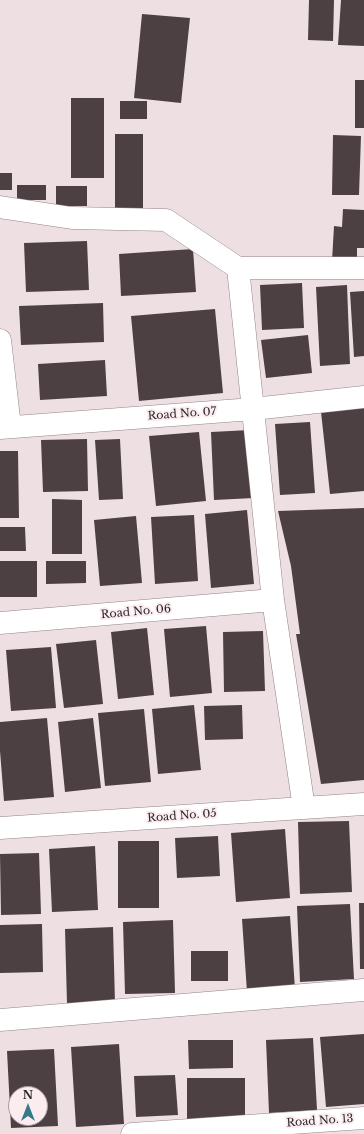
<!DOCTYPE html>
<html>
<head>
<meta charset="utf-8">
<style>
  body { margin:0 }
  #map { position:relative; width:364px; height:1134px; overflow:hidden; background:#eedfe2; font-family:"Libre Baskerville",serif }
  canvas { display:block }
  .north { position:absolute; left:8px; top:1086px; width:40px; height:40px; box-sizing:border-box; background:#fbecf0; border:1px solid #a89da0; border-radius:50%; rotate:0deg; font-size:11px; font-weight:700; line-height:16px; text-align:center; color:#2c2728 }
  .north::after { content:''; display:block; margin:auto; width:14px; height:18px; background:#367a89; clip-path:polygon(50% 0,100% 100%,50% 72%,0 100%) }
</style>
</head>
<body>
<div id="map">
<canvas width="364" height="1134"></canvas>
<div class="north">N</div>
</div>
<script>
const ctx = document.querySelector('canvas').getContext('2d');
ctx.lineJoin = 'round';
function fill(path, color) { ctx.fillStyle = color; ctx.fill(path, 'evenodd'); }
const poly = rows => new Path2D(rows.map(r => 'M' + r).join(''));
function stroke(path, color, width, dash) { ctx.strokeStyle = color; ctx.lineWidth = width; ctx.lineCap = dash ? 'butt' : 'round'; ctx.setLineDash(dash || []); ctx.stroke(path); }
function drawText(font, color, halo, rows, align = 'center') {
  ctx.font = font + ' "Libre Baskerville",serif'; ctx.lineWidth = 4; ctx.setLineDash([]); ctx.textBaseline = 'middle'; ctx.strokeStyle = halo; ctx.fillStyle = color; for (const [text, x, y, turn = 0] of rows) {
    ctx.save(); ctx.translate(x, y); ctx.rotate((+turn || 0) * Math.PI / 180); ctx.textAlign = isNaN(turn) ? turn : align; if (halo) ctx.strokeText(text, 0, 0); ctx.fillText(text, 0, 0); ctx.restore();
  }
}
fill(poly([
  [309,0,334,0,333,41,308,40],
  [341,0,364,0,364,46,338,45],
  [142,14,190,18,181,103,134,98],
  [355,80,364,80,364,128,355,128],
  [71,98,104,98,104,178,71,178],
  [120,101,147,101,147,119,120,119],
  [115,134,143,134,143,212,115,212],
  [333,135,361,136,359,195,332,195],
  [0,173,12,173,12,190,0,190],
  [17,185,46,185,46,200,17,200],
  [56,186,87,186,87,206,56,206],
  [343,209,364,210,364,248,357,248,357,262,332,261,334,226,342,227],
  [87,241,89,290,26,292,24,243],
  [193,249,196,292,121,296,119,254],
  [302,283,304,328,262,330,260,285],
  [347,285,350,364,320,366,316,287],
  [364,291,364,356,354,357,350,292],
  [103,303,104,342,21,345,19,306],
  [215,309,223,393,139,401,131,316],
  [308,335,312,373,266,378,261,340],
  [105,360,107,396,40,400,38,364],
  [364,407,364,491,330,494,321,412],
  [310,422,315,493,280,495,275,424],
  [250,430,254,498,214,500,211,432],
  [199,432,206,501,156,506,149,436],
  [87,439,88,491,43,492,41,440],
  [120,439,123,499,99,500,95,440],
  [0,451,18,451,19,518,0,518],
  [52,499,82,500,82,554,52,554],
  [364,508,364,780,321,784,296,634,300,634,291,566,278,511],
  [247,510,254,584,211,588,205,514],
  [194,515,198,581,155,584,151,517],
  [136,516,142,583,100,586,94,520],
  [0,527,25,527,26,551,0,551],
  [0,561,37,561,37,597,0,597],
  [46,561,86,561,86,583,46,584],
  [206,626,212,693,170,697,164,629],
  [147,628,154,695,118,699,111,632],
  [263,631,265,691,224,692,223,632],
  [96,640,103,704,64,708,56,644],
  [51,647,56,708,11,711,6,650],
  [194,705,201,770,158,774,152,709],
  [242,705,243,739,205,740,204,706],
  [144,709,151,782,105,786,98,713],
  [47,718,54,797,4,801,0,751,0,722],
  [93,718,101,788,65,792,58,722],
  [349,821,352,892,300,894,298,822],
  [285,829,290,898,236,902,231,833],
  [218,836,220,876,177,878,175,838],
  [118,841,159,841,159,908,118,908],
  [95,846,98,910,52,912,49,849],
  [39,853,41,914,1,915,0,854],
  [359,903,364,903,364,969,360,969],
  [350,904,354,979,300,982,297,906],
  [290,916,295,989,247,992,242,919],
  [173,920,175,993,125,994,123,922],
  [42,924,43,972,0,973,0,925],
  [113,927,115,1003,67,1004,65,929],
  [191,951,228,951,228,981,191,981],
  [364,1034,364,1104,326,1107,320,1037],
  [313,1038,317,1110,269,1113,266,1040],
  [188,1040,233,1040,233,1068,189,1069],
  [119,1044,124,1124,76,1127,71,1047],
  [54,1049,58,1126,11,1128,7,1051],
  [16,1094,40,1094,40,1118,16,1118],
  [175,1075,178,1115,136,1117,134,1076],
  [187,1078,245,1078,245,1120,187,1120]
]), '#4c4043');
const street = poly([
  [0,207,72,218,166,220,238,268,364,268],
  [238,268,273,600,304,808],
  [0,340,10,427],
  [0,428,253,409,364,397],
  [0,623,273,600],
  [0,828,364,804],
  [0,1020,364,990],
  [132,1134,364,1118]
]);
stroke(street, '#928488', 23);
stroke(street, '#fff', 22);
drawText('11px', '#2c2728', '#fbecf0', [
  ["Road No. 07",182,414,-4],
  ["Road No. 06",136,612,-5],
  ["Road No. 05",182,816,-4],
  ["Road No. 13",320,1121,-4]
]);
</script>
</body>
</html>
